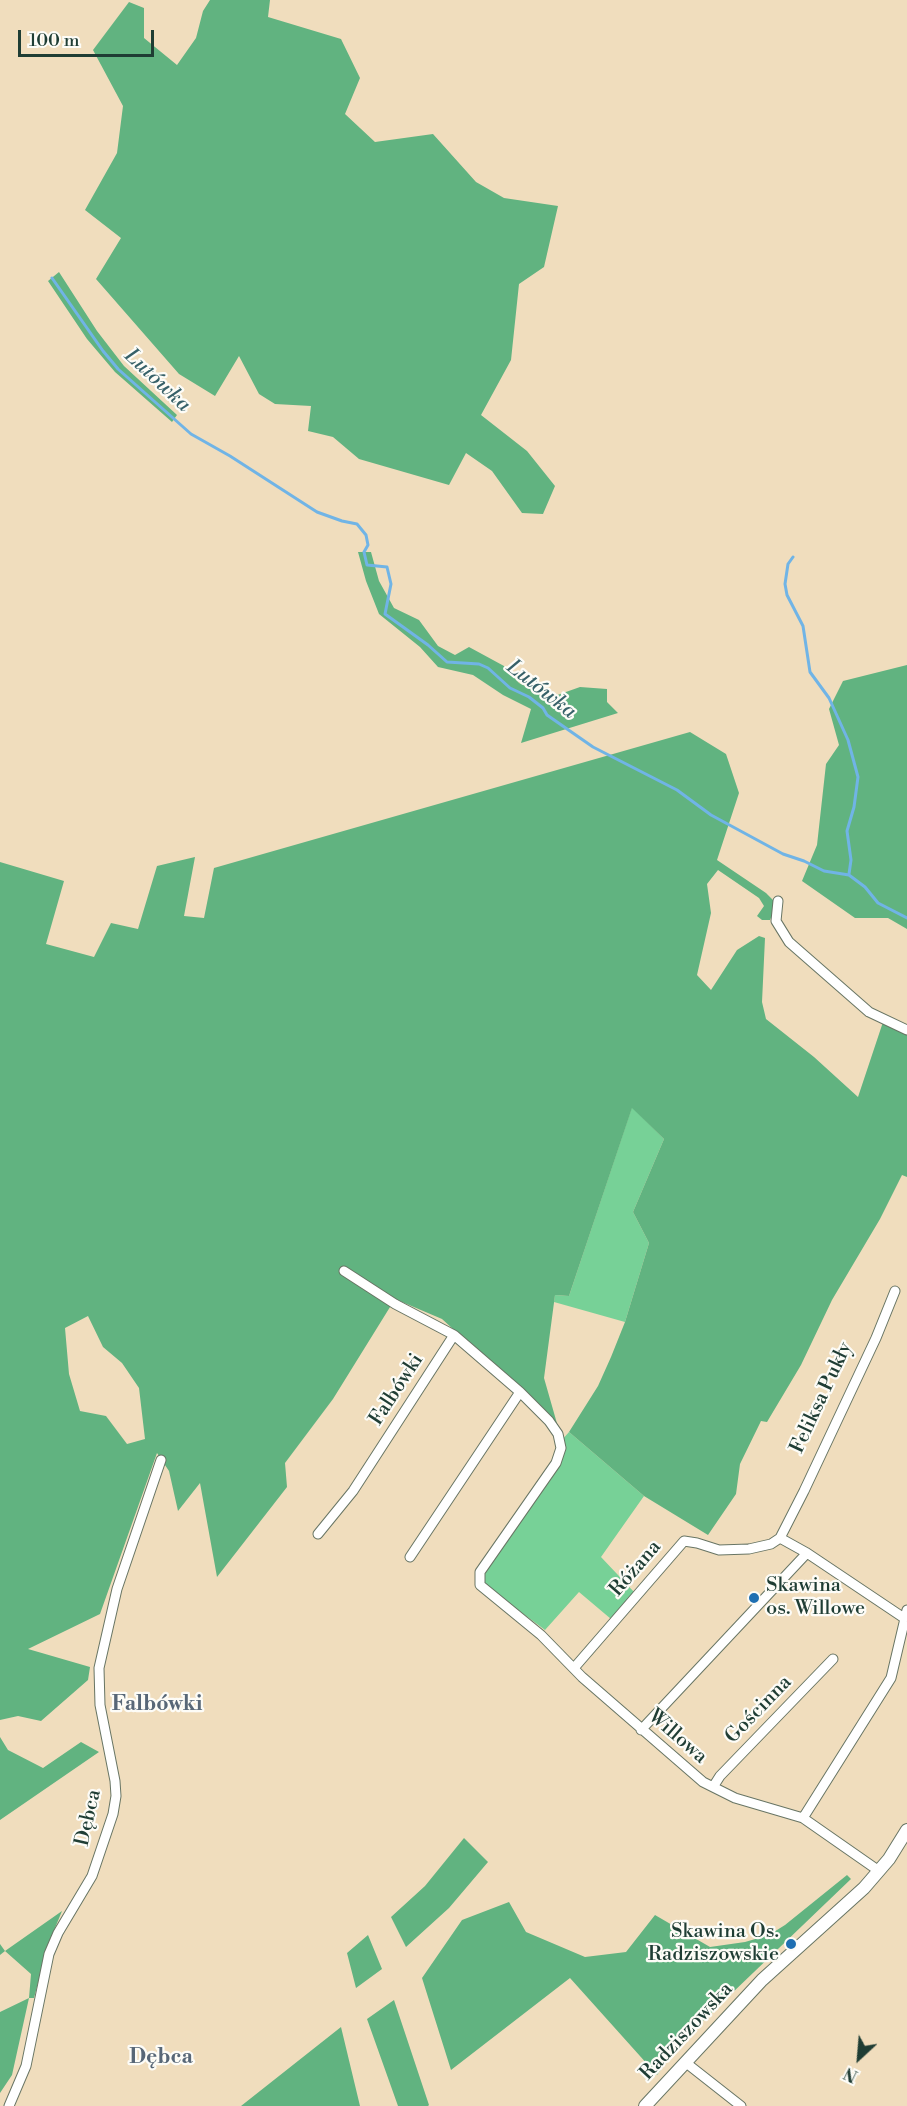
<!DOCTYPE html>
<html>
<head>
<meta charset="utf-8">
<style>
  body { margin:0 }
  #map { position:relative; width:907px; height:2106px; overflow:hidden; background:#f0ddbd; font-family:"Libre Bodoni",serif }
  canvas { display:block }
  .north { position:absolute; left:829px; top:2028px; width:60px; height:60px; -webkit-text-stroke:4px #fdfcf7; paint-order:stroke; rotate:206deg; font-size:16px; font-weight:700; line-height:24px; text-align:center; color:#1f3d34 }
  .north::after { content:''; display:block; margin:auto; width:21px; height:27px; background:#1f3d34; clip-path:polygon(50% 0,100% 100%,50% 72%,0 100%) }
  .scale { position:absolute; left:18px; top:30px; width:136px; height:27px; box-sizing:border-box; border:3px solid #1f3d34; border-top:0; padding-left:8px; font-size:18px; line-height:21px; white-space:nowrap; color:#1f3d34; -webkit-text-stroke:4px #fdfcf7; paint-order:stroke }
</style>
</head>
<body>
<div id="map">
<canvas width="907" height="2106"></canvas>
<div class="north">N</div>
<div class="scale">100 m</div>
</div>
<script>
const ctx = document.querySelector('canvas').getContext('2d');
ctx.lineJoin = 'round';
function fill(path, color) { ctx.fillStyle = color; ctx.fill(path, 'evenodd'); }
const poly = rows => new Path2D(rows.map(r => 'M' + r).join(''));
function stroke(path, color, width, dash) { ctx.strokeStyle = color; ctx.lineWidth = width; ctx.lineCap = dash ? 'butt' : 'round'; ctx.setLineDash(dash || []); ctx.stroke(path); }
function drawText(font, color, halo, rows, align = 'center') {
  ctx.font = font + ' "Libre Bodoni",serif'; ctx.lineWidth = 4.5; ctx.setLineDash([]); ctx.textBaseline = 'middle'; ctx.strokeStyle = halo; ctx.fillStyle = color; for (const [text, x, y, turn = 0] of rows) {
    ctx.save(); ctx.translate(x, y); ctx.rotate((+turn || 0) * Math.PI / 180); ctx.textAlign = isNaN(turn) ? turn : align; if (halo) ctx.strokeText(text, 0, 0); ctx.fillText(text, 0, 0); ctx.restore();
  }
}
fill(poly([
  [632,1107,664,1139,633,1212,649,1243,625,1322,554,1302,555,1295,569,1296],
  [569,1432,644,1496,601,1557,634,1592,611,1619,579,1592,545,1630,498,1595,484,1583,484,1578,487,1568,542,1487,561,1441]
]), '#77d197');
fill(poly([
  [210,0,270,0,268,17,341,39,360,78,345,114,375,142,433,134,476,182,504,198,558,206,544,267,519,284,511,360,481,415,527,451,555,486,543,514,522,513,492,471,466,453,449,485,359,459,333,437,308,431,311,406,275,404,259,394,239,356,215,396,179,374,96,279,121,238,85,210,117,153,123,106,93,50,129,2,144,8,144,38,177,65,196,38,203,11],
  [59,272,97,331,124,366,177,415,172,422,115,372,87,339,48,281],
  [358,552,371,552,379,581,394,608,419,620,438,646,455,655,469,647,504,666,519,683,549,698,580,687,607,689,607,702,618,713,521,743,531,709,503,695,473,675,438,667,420,647,379,614,366,581],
  [907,665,907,929,888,918,855,918,802,881,817,845,826,764,839,745,829,709,843,681],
  [690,732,726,754,739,793,717,860,766,893,773,900,775,908,770,920,762,920,757,916,764,906,759,898,718,870,707,884,711,913,697,975,711,990,737,950,759,936,765,938,762,1002,766,1019,814,1057,858,1097,883,1022,907,1035,907,1177,902,1175,880,1219,832,1300,801,1365,767,1422,761,1421,740,1464,736,1494,708,1535,644,1496,569,1432,598,1386,611,1357,625,1322,649,1243,633,1212,664,1139,632,1108,569,1296,555,1295,544,1378,558,1427,521,1391,442,1319,395,1299,333,1399,285,1463,287,1487,217,1577,200,1483,178,1511,169,1471,157,1453,100,1614,28,1649,90,1667,88,1680,41,1721,18,1716,0,1720,0,862,64,881,46,944,94,957,111,923,138,929,157,866,195,857,184,916,204,918,214,868],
  [88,1316,103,1347,122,1363,139,1388,145,1439,127,1444,106,1416,80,1411,69,1374,65,1328],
  [0,1737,8,1750,43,1768,81,1742,99,1752,0,1820],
  [464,1838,488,1862,449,1908,406,1947,391,1917,425,1886],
  [847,1875,851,1879,681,2042,657,2075,570,1978,451,2070,422,1978,462,1920,509,1902,526,1932,585,1957,626,1952,655,1915,710,1947,745,1942,769,1935,785,1925],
  [62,1911,48,1945,34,1998,29,1998,12,2075,0,2093,0,2012,29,1998,31,1974,5,1951,0,1955,0,1944,5,1951],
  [368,1935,382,1969,356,1988,347,1953],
  [394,2000,429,2105,428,2106,398,2106,367,2019],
  [341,2027,360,2106,241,2106]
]), '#61b380');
stroke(poly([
  [52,278,103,351,118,369,191,434,230,456,317,512,342,521,357,524,366,535,368,545,364,552,367,565,387,567,391,584,385,614,428,645,447,662,479,664,488,668,510,688,529,697,543,708,547,715,593,747,677,790,711,815,783,854,804,861,824,871,849,875,865,887,878,903,907,918],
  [793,557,788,564,785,584,787,595,803,626,810,672,829,698,848,740,858,777,854,807,847,831,851,860,849,874]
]), '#70b4e6', 3);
const minor = poly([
  [778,901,776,921,789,942,869,1012,907,1030],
  [344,1271,395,1304,454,1335],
  [318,1534,353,1491,454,1335,520,1392,549,1421,558,1434,561,1448,556,1463,480,1572,480,1585,541,1635,582,1677,703,1782,735,1798,803,1818,879,1871],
  [780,1538,807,1553,904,1618],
  [410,1557,520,1392],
  [574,1668,684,1541,697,1543,719,1550,749,1549,771,1544,780,1538,804,1491,876,1338,895,1291],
  [641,1730,807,1553],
  [713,1787,720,1776,833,1659],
  [803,1818,891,1678,907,1610],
  [685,2062,741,2106],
  [9,2106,26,2066,49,1954,58,1933,92,1876,113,1814,116,1796,115,1781,100,1705,99,1668,117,1589,161,1460]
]);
const tertiary = poly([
  [645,2106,762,1980,864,1888,889,1859,907,1830]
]);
stroke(minor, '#687564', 11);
stroke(tertiary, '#687564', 14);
stroke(minor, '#fff', 9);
stroke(tertiary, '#fff', 12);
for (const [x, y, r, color] of [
  [754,1598,6,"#1f6fb2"],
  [791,1944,6,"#1f6fb2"]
]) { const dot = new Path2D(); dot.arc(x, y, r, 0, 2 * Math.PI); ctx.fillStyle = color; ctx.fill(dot); stroke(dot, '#fdfcf7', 2); }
drawText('20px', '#1f3d34', '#fdfcf7', [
  ["Falbówki",397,1390,-57],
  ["Feliksa Pukły",822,1398,-65],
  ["Różana",636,1569,-49],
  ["Gościnna",759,1710,-46],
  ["Willowa",677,1737,41],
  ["Dębca",89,1818,-77],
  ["Radziszowska",687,2032,-47]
]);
drawText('20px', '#1f3d34', '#fdfcf7', [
  ["Skawina",766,1586],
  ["os. Willowe",766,1609],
  ["Skawina Os.",779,1932,"right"],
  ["Radziszowskie",779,1955,"right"]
], 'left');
drawText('italic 21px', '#376169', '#fdfcf7', [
  ["Lutówka",157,381,43],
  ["Lutówka",541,690,38]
]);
drawText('bold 21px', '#586777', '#fdfcf7', [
  ["Falbówki",157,1705],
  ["Dębca",161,2058]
]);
</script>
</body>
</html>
